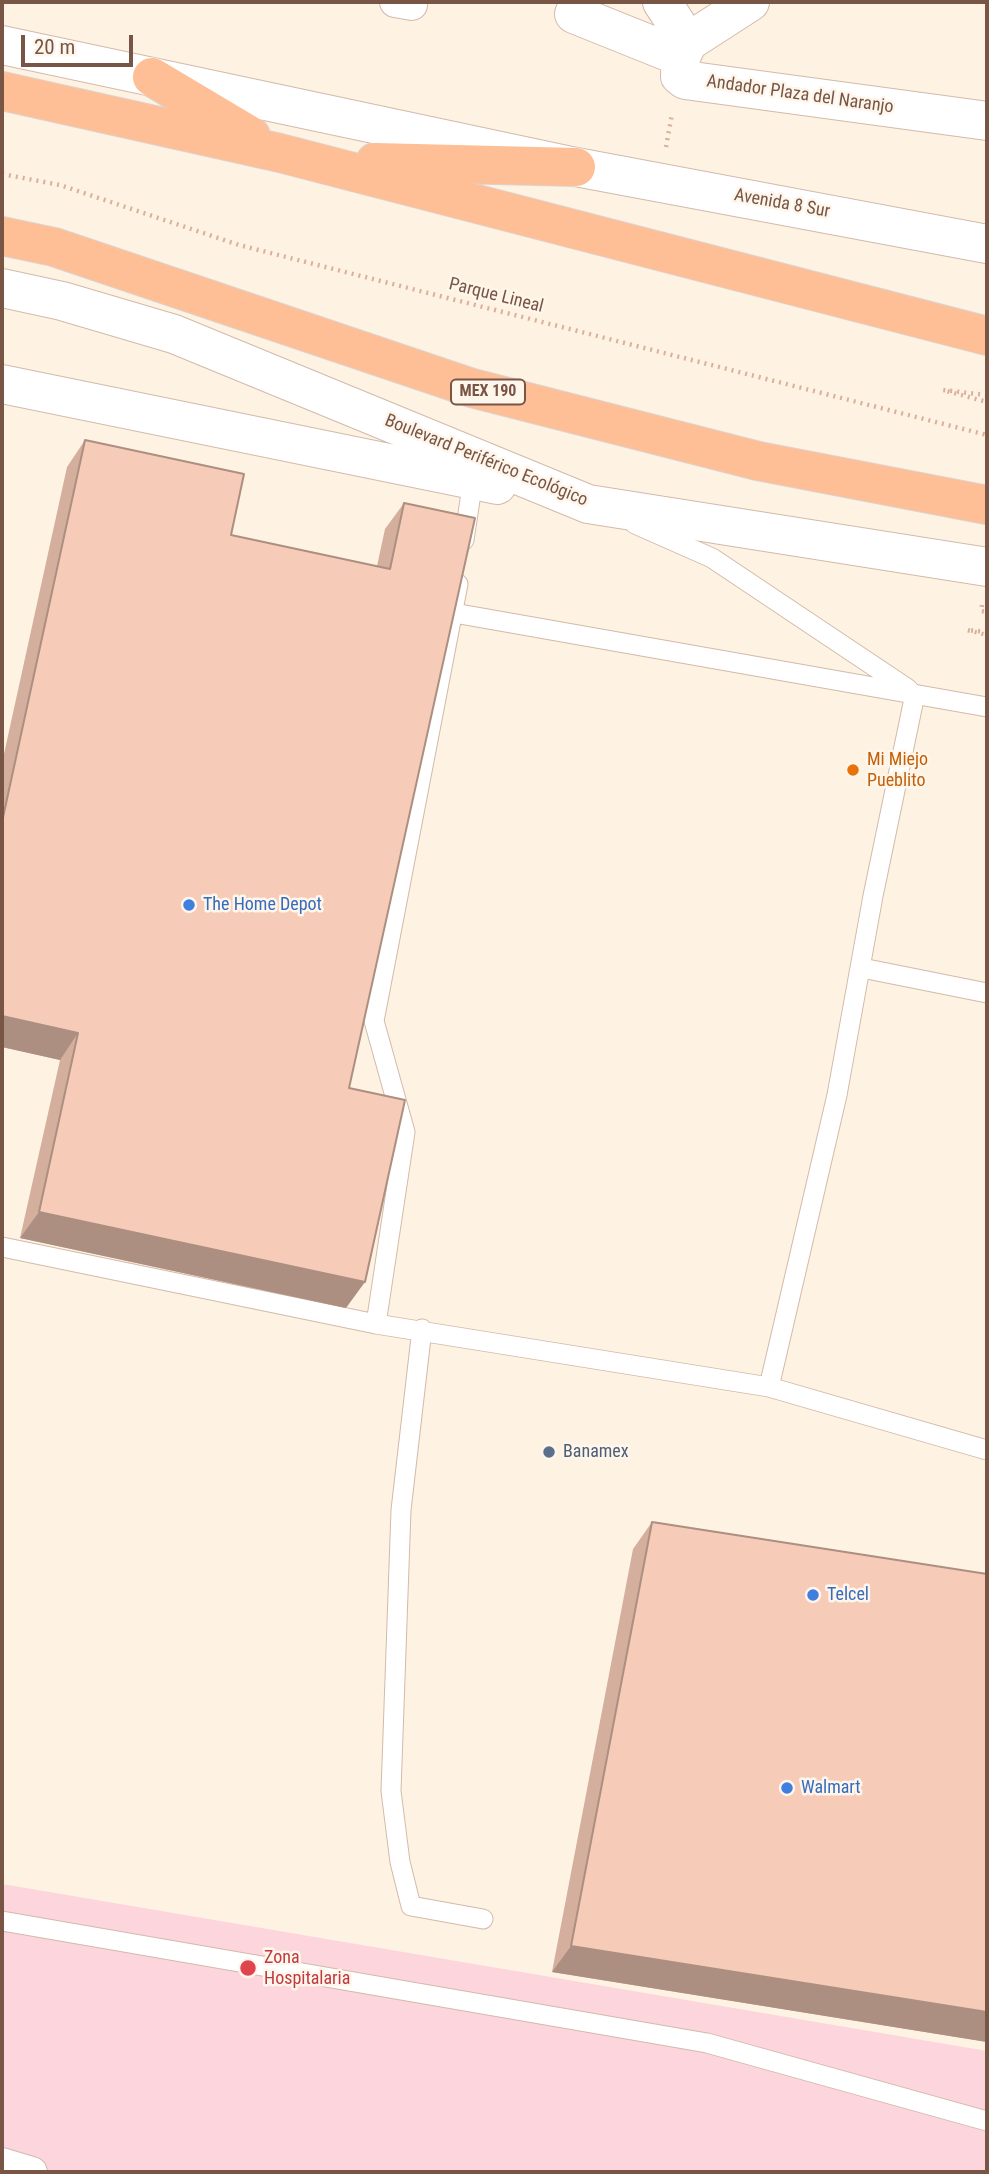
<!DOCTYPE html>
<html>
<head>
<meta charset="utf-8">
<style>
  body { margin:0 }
  #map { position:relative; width:989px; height:2174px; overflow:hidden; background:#fef2e3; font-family:"Roboto Condensed",sans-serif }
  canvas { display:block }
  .frame { position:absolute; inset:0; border:4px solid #795546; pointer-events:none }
  .scale { position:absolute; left:21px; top:35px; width:112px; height:32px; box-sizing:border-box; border:4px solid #795546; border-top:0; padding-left:9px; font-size:21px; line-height:24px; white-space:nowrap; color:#795546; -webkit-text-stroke:5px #fff6eb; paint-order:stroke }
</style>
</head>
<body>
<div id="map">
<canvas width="989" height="2174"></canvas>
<div class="frame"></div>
<div class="scale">20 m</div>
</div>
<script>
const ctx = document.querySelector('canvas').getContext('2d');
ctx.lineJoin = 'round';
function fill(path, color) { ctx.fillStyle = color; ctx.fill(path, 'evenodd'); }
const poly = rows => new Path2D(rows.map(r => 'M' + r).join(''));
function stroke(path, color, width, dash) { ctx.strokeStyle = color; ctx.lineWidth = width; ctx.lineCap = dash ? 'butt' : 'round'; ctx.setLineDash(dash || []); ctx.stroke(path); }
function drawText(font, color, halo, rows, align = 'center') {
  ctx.font = font + ' "Roboto Condensed",sans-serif'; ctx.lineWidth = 5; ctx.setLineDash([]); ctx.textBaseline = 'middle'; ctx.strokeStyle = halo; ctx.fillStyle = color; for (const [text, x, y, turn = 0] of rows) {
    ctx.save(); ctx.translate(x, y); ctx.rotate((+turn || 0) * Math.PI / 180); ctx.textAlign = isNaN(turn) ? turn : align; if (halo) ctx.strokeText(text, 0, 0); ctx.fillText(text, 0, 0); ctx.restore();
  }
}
fill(poly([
  [2,1884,987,2051,987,2172,2,2172]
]), '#fdd5dc');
const service = poly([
  [635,524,712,558,908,689],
  [464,540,473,480],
  [454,613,987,707],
  [862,968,987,993],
  [2,1247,376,1324,769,1387,987,1450],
  [376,1324,405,1132,374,1021,458,584],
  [422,1329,401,1510,391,1791,400,1862,411,1906,483,1919],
  [769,1387,837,1095,873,896,915,694],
  [2,1921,707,2043,987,2121]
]);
const pedestrian = poly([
  [395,2,412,5],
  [2,2163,32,2172]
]);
const minor = poly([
  [662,2,688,42],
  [750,2,688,42,681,57,680,76,685,80,987,121],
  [574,14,681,57]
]);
const tertiary = poly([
  [2,45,576,167,987,244],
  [2,288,62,301,174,334,588,504,987,567],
  [2,384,497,485]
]);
const trunk = poly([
  [152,77,251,136],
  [2,91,280,153,987,336],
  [375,162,576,167],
  [2,236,54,247,472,388,758,461,987,505]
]);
stroke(service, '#d3baaa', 21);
stroke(pedestrian, '#d3baaa', 32);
stroke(minor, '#d3baaa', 40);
stroke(tertiary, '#d3baaa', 40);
stroke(trunk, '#dcd3cf', 40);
stroke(poly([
  [666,147,672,114],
  [2,174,60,185,239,245,987,435],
  [987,395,943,390,987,402],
  [982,605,981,611,987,612],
  [987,632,967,630,987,635]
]), '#dbb09b', 4.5, [2, 5]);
stroke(service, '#fff', 19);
stroke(pedestrian, '#fff', 30);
stroke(minor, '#fff', 38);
stroke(tertiary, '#fff', 38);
stroke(trunk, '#febe96', 38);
fill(poly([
  [85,440,231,535,377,566,385,529,404,503,349,1088,346,1308,20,1238,60,1060,2,1047,2,763,67,467],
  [652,1522,987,1574,987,2042,552,1972,633,1549]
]), '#d4af9e');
fill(poly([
  [2,1016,78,1033,60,1060,2,1047],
  [39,1212,365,1282,346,1308,20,1238],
  [571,1946,987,2012,987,2042,552,1972]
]), '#ac8f81');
const building = poly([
  [85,440,244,474,231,535,390,569,404,503,475,518,349,1088,405,1100,365,1282,39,1212,78,1033,2,1016,2,822,85,440],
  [652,1522,987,1574,987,2012,571,1946,652,1522]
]);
fill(building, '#f6ccb8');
stroke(building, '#ac8f81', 2);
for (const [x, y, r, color] of [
  [853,770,7,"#e8710a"],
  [189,905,7,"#3f7fe0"],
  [549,1452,7,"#5c6f8a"],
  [813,1595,7,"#3f7fe0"],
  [787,1788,7,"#3f7fe0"],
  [248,1968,9,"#e0444e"]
]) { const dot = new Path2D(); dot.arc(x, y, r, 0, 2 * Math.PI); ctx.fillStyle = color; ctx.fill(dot); stroke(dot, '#fff6eb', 2.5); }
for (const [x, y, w] of [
  [488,392,74]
]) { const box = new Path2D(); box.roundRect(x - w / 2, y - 12.5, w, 25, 5); ctx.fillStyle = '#fff6eb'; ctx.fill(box); stroke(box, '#795546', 2); }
drawText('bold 16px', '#795546', null, [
  ["MEX 190",488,392]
]);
drawText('18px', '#795546', '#fff6eb', [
  ["Andador Plaza del Naranjo",800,95,8],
  ["Avenida 8 Sur",782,204,10],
  ["Parque Lineal",496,296,14],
  ["Boulevard Periférico Ecológico",486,461,22]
]);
drawText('18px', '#c56008', '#fff6eb', [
  ["Mi Miejo",867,760],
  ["Pueblito",867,781]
], 'left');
drawText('18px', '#366cbe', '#fff6eb', [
  ["The Home Depot",203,905],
  ["Telcel",827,1595],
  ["Walmart",801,1788]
], 'left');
drawText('18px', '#4e5e75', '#fff6eb', [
  ["Banamex",563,1452]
], 'left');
drawText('18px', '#be3a42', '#fff6eb', [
  ["Zona",264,1958],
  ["Hospitalaria",264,1979]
], 'left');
</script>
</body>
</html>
